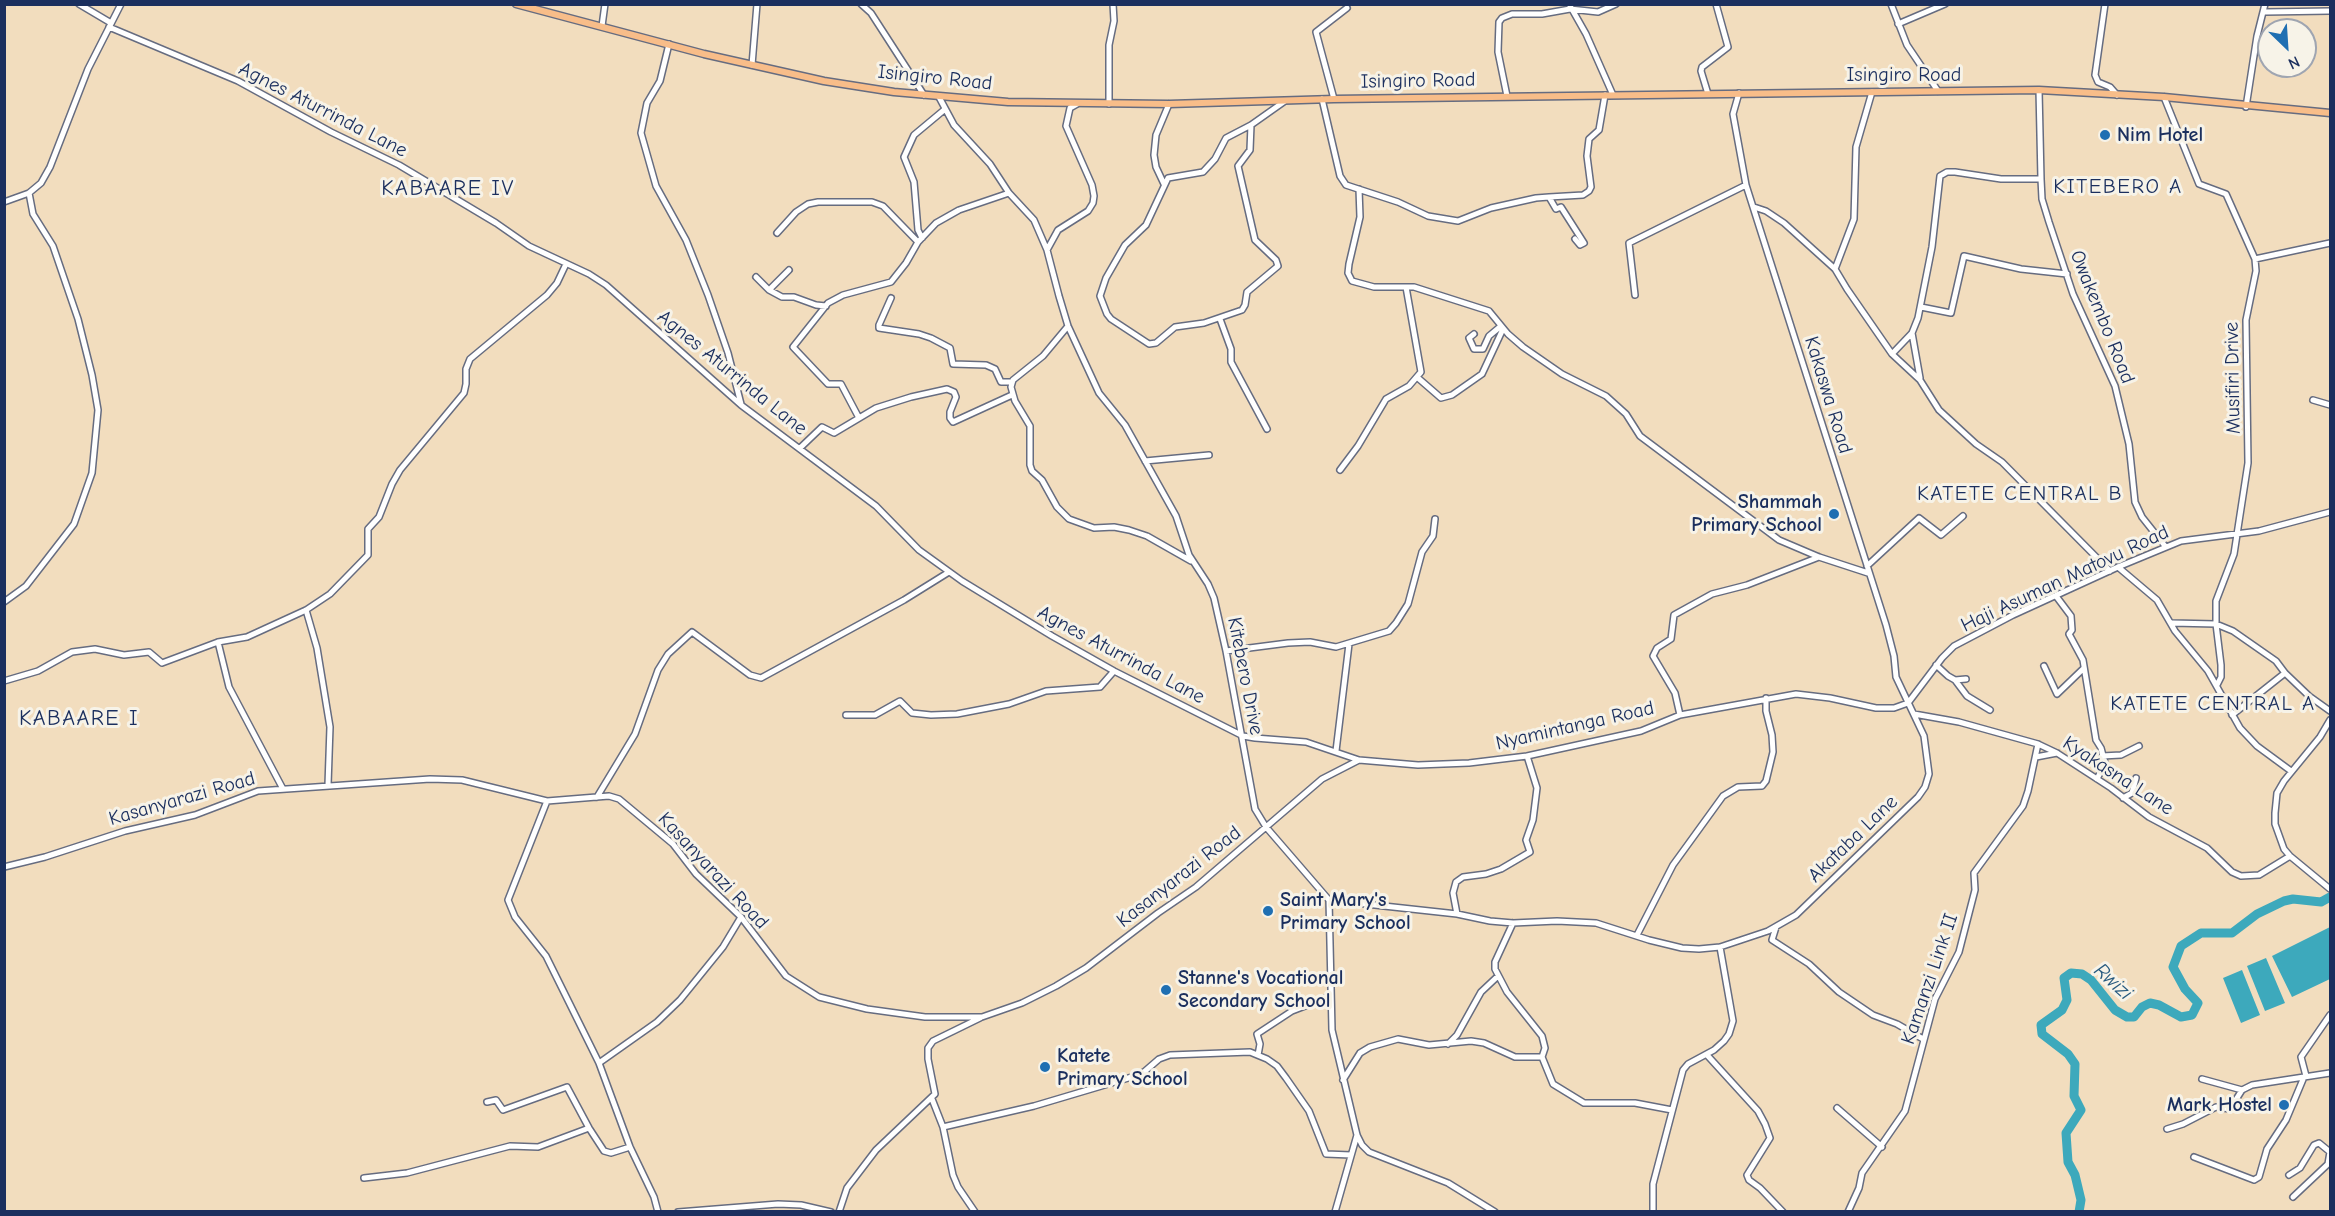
<!DOCTYPE html>
<html>
<head>
<meta charset="utf-8">
<style>
  body { margin:0 }
  #map { position:relative; width:2335px; height:1216px; overflow:hidden; background:#f2ddbe; font-family:"Comic Neue",sans-serif }
  canvas { display:block }
  .frame { position:absolute; inset:0; border:6px solid #1b2f5e; pointer-events:none }
  .north { position:absolute; left:2257px; top:18px; width:60px; height:60px; box-sizing:border-box; background:#f7f3e8; border:2px solid #9fa5b1; border-radius:50%; rotate:155deg; font-size:16px; font-weight:700; line-height:24px; text-align:center; color:#1b2f5e }
  .north::after { content:''; display:block; margin:auto; width:21px; height:27px; background:#1f6fb2; clip-path:polygon(50% 0,100% 100%,50% 72%,0 100%) }
</style>
</head>
<body>
<div id="map">
<canvas width="2335" height="1216"></canvas>
<div class="frame"></div>
<div class="north">N</div>
</div>
<script>
const ctx = document.querySelector('canvas').getContext('2d');
ctx.lineJoin = 'round';
function fill(path, color) { ctx.fillStyle = color; ctx.fill(path, 'evenodd'); }
const poly = rows => new Path2D(rows.map(r => 'M' + r).join(''));
function stroke(path, color, width, dash) { ctx.strokeStyle = color; ctx.lineWidth = width; ctx.lineCap = dash ? 'butt' : 'round'; ctx.setLineDash(dash || []); ctx.stroke(path); }
function drawText(font, color, halo, rows, align = 'center') {
  ctx.font = font + ' "Comic Neue",sans-serif'; ctx.lineWidth = 6; ctx.setLineDash([]); ctx.textBaseline = 'middle'; ctx.strokeStyle = halo; ctx.fillStyle = color; for (const [text, x, y, turn = 0] of rows) {
    ctx.save(); ctx.translate(x, y); ctx.rotate((+turn || 0) * Math.PI / 180); ctx.textAlign = isNaN(turn) ? turn : align; if (halo) ctx.strokeText(text, 0, 0); ctx.fillText(text, 0, 0); ctx.restore();
  }
}
fill(poly([
  [2330,927,2330,979,2292,997,2272,956],
  [2266,958,2285,1003,2265,1011,2247,966],
  [2242,970,2260,1015,2241,1023,2223,978]
]), '#3da9bc');
stroke(poly([
  [2079,1212,2081,1200,2075,1175,2068,1162,2066,1133,2081,1110,2074,1096,2075,1064,2068,1054,2042,1034,2041,1025,2062,1010,2067,1000,2064,978,2071,973,2082,974,2091,980,2115,1010,2127,1017,2134,1017,2142,1007,2150,1003,2159,1005,2181,1017,2192,1015,2198,1003,2185,989,2173,967,2181,946,2201,933,2232,933,2257,914,2284,901,2293,899,2321,902,2330,897]
]), '#3da9bc', 9);
const minor = poly([
  [79,4,111,23],
  [861,4,871,13,924,95],
  [1569,4,1586,34,1613,95],
  [1891,4,1907,45,1938,91],
  [2105,4,2095,75,2098,82,2110,87,2117,95],
  [2265,12,2330,11],
  [1898,24,1945,4],
  [602,26,605,4],
  [109,27,238,81,331,132,399,165,496,223,529,246,589,274,606,285,741,405,876,506,919,550,962,581,1052,636,1114,671,1243,736,1255,738,1306,742,1359,760],
  [669,44,660,81,647,103,641,133,656,186,686,240,708,295,728,353,741,404],
  [752,65,757,4],
  [2039,90,2041,179,2042,199,2049,222,2073,294,2115,386,2129,444,2135,502,2142,517,2165,546],
  [1708,94,1701,71,1702,67,1728,47,1716,4],
  [1507,96,1498,52,1499,22,1502,18,1512,14,1542,14,1570,9,1598,12,1616,4],
  [939,97,954,125,990,164,1009,193,1034,220,1047,250],
  [2164,97,2199,184,2226,194,2255,259,2256,271,2246,320,2248,463,2234,554,2216,601,2216,624,2221,665,2221,677,2217,685],
  [1322,99,1340,176,1346,185,1398,202,1428,216,1458,221,1491,208,1536,198,1549,197,1556,209,1561,207,1584,243,1580,245,1575,239],
  [1334,99,1316,32,1347,8],
  [1077,104,1070,108,1066,126,1092,185,1094,196,1093,203,1088,211,1058,230,1047,250,1059,296,1068,326,1099,393,1125,425,1176,516,1189,555,1208,584,1214,598,1226,651,1255,809,1266,827,1329,900,1332,1030,1357,1135,1362,1145,1369,1152,1448,1183,1495,1212],
  [1109,104,1109,45,1114,21,1113,4],
  [2246,107,2257,36,2265,4],
  [1251,125,1226,138,1215,159,1203,172,1168,178,1146,225,1125,245,1106,278,1100,296,1107,314,1111,319,1149,344,1156,343,1175,327,1204,323,1242,310,1245,305,1247,292,1278,266,1276,260,1255,240,1238,166,1250,150,1251,125,1285,101],
  [1164,184,1156,167,1154,155,1156,135,1169,104],
  [1359,189,1360,217,1349,264,1348,273,1352,281,1374,287,1414,287,1489,311,1508,334,1523,347,1562,374,1606,396,1626,414,1640,436,1779,540,1819,557,1868,573],
  [1549,197,1583,195,1589,191,1591,187,1587,156,1589,139,1599,130,1605,95],
  [4,202,29,193,41,183,50,167,88,69,121,4],
  [1754,207,1766,211,1784,223,1835,269,1847,289,1892,354,1920,380,1939,410,1976,444,2002,462,2110,571],
  [777,233,796,212,808,204,818,202,872,202,883,206,918,242],
  [922,238,918,230,914,182,904,157,914,135,944,110],
  [2255,259,2330,243],
  [1835,269,1854,219,1856,147,1872,92],
  [756,277,769,290,782,297,794,297,816,305,826,306],
  [769,290,789,270],
  [1635,295,1629,243,1746,185],
  [891,298,879,325,879,328,919,334,931,338,950,348,953,364,986,365,995,369,1001,382,1012,382],
  [1921,307,1951,313,1964,256,2021,269,2067,274],
  [1220,319,1231,349,1231,362,1267,429],
  [1068,326,1043,356,1013,380,1011,387,1015,401,1030,426,1030,465,1032,471,1042,480,1057,507,1069,519,1094,528,1114,527,1129,530,1147,536,1191,561],
  [1912,333,1920,378],
  [1474,334,1469,338,1474,349,1483,349,1489,336,1501,326],
  [1892,354,1912,333,1918,318,1932,247,1940,176,1947,172,1955,172,2001,179,2041,179],
  [1418,378,1441,398,1452,395,1482,374,1503,329],
  [2313,400,2330,405],
  [859,418,841,384,828,384,793,347,828,303,843,295,891,282,906,263,918,242,936,223,959,210,1009,193],
  [800,448,822,427,834,433,876,408,911,397,947,389,954,392,956,397,950,412,950,418,953,422,1012,395],
  [1145,461,1209,455],
  [1340,470,1358,446,1386,399,1409,386,1421,372,1406,287],
  [1867,566,1919,518,1941,535,1963,516],
  [2118,567,2157,600,2175,631,2208,671,2240,728,2257,746,2291,771],
  [2056,596,2071,616,2072,630,2069,634,2083,660,2096,740,2101,748,2105,763,2097,779],
  [4,602,26,586,74,524,92,473,98,410,92,375,78,319,53,246,33,214,29,193],
  [306,610,317,648,330,727,328,785],
  [2172,623,2216,624,2233,631,2276,661,2285,673],
  [218,642,229,687,283,789],
  [1226,651,1288,643,1310,642,1336,647,1389,631,1396,623,1408,604,1422,552,1433,536,1435,519],
  [1936,665,1948,676,1955,680,1966,679],
  [2044,666,2057,694,2083,669],
  [1955,680,1967,696,1990,710],
  [4,681,38,671,72,652,95,649,124,655,149,652,162,663,218,642,247,637,306,610,330,594,368,555,368,529,379,517,392,484,400,470,464,393,466,384,466,369,470,359,547,295,557,283,566,264],
  [1914,714,1959,722,2038,744,2057,753,2111,788,2149,817,2207,848,2232,872,2241,876,2259,875,2290,856],
  [846,715,875,715,900,701,912,713,931,715,957,714,1009,704,1046,691,1100,687,1114,671],
  [1680,715,1675,693,1653,656,1657,648,1671,639,1674,615,1712,594,1747,585,1819,557],
  [2232,715,2285,673,2309,696,2330,711],
  [2330,720,2320,737,2284,781,2277,793,2275,813,2275,824,2284,849,2290,856,2330,889],
  [1336,751,1349,644],
  [2102,756,2121,755,2139,746],
  [2036,757,2057,753],
  [597,797,635,734,658,670,668,654,692,632,750,675,761,678,904,600,949,572],
  [2123,798,2132,793,2136,778],
  [547,801,508,900,515,917,546,956,599,1063,630,1147,654,1197,658,1212],
  [4,867,45,857,125,831,195,815,258,791,430,779,462,780,547,801,609,796,619,799,673,844,696,874,741,917,786,976,819,997,867,1009,925,1017,982,1017,1022,1003,1056,986,1086,968,1158,913,1196,887,1322,779,1359,760,1418,765,1469,763,1527,756,1641,731,1680,715,1796,694,1830,698,1876,708,1894,708,1908,703,1942,658,1954,646,2013,615,2118,567,2181,541,2259,531,2330,512],
  [1329,900,1457,914,1490,921,1513,923,1557,921,1596,923,1649,940,1682,948,1699,949,1720,947,1768,931,1796,915,1918,797,1925,787,1929,774,1924,736,1896,677,1894,656,1886,625,1746,185,1733,114,1739,93],
  [1457,914,1453,893,1456,882,1463,877,1486,874,1501,869,1530,852,1526,840,1533,820,1537,788,1527,756],
  [1513,923,1495,962,1495,969,1507,992,1542,1036,1545,1048,1542,1057,1553,1084,1584,1103,1635,1103,1672,1110],
  [1776,927,1772,940,1809,964,1839,992,1873,1015,1897,1024,1923,1039],
  [1637,935,1673,865,1723,796,1738,787,1762,786,1766,781,1773,752,1772,735,1766,711,1766,698],
  [1448,1044,1457,1035,1481,992,1498,976],
  [1258,1055,1260,1044,1257,1034,1292,1011,1331,996],
  [1707,1055,1758,1111,1765,1124,1770,1138,1747,1175,1749,1180,1760,1188,1783,1212],
  [599,1063,657,1022,680,1000,723,947,741,917],
  [2306,1076,2301,1057,2330,1015],
  [2202,1079,2242,1090],
  [1343,1080,1360,1053,1370,1047,1398,1039,1429,1045,1471,1041,1484,1043,1515,1057,1542,1057],
  [932,1099,943,1127,953,1175,958,1187,975,1212],
  [487,1102,496,1100,503,1110,567,1087,589,1128,604,1151,611,1153,630,1147],
  [1837,1108,1882,1147],
  [943,1127,1034,1106,1135,1076,1144,1072,1159,1059,1170,1055,1250,1052,1267,1059,1277,1066,1286,1078,1309,1111,1326,1154,1351,1155],
  [2167,1129,2183,1124,2216,1107,2230,1109,2242,1090,2252,1085,2330,1073],
  [2194,1157,2254,1180,2259,1177,2267,1149,2286,1120,2304,1077],
  [2289,1175,2300,1168,2314,1145,2319,1143,2330,1152],
  [364,1178,407,1173,510,1146,538,1147,589,1128],
  [2293,1197,2328,1164,2330,1152],
  [678,1212,778,1204,801,1205,831,1212],
  [839,1212,847,1188,876,1150,935,1094,928,1059,928,1048,933,1041,980,1018],
  [1335,1212,1357,1135],
  [1653,1212,1653,1184,1683,1070,1688,1064,1714,1050,1724,1041,1729,1034,1733,1021,1720,947],
  [1848,1212,1859,1188,1862,1173,1905,1111,1935,999,1959,952,1975,890,1974,873,2023,806,2028,791,2038,744]
]);
const major = poly([
  [516,4,704,54,824,81,894,92,1008,102,1169,104,1334,99,2039,90,2164,97,2330,113]
]);
stroke(minor, '#666c80', 8);
stroke(major, '#666c80', 9);
stroke(minor, '#fff', 5);
stroke(major, '#f8bd89', 6);
for (const [x, y, r, color] of [
  [2105,135,6,"#1f6fb2"],
  [1834,514,6,"#1f6fb2"],
  [1268,911,6,"#1f6fb2"],
  [1166,990,6,"#1f6fb2"],
  [1045,1067,6,"#1f6fb2"],
  [2284,1105,6,"#1f6fb2"]
]) { const dot = new Path2D(); dot.arc(x, y, r, 0, 2 * Math.PI); ctx.fillStyle = color; ctx.fill(dot); stroke(dot, '#f7f3e8', 2); }
drawText('20px', '#1b2f5e', '#f7f3e8', [
  ["Isingiro Road",1904,75],
  ["Isingiro Road",935,78,6],
  ["Isingiro Road",1418,81,-1],
  ["Agnes Aturrinda Lane",323,110,27],
  ["Owakembo Road",2102,317,68],
  ["Agnes Aturrinda Lane",732,373,39],
  ["Musifiri Drive",2233,378,-91],
  ["Kakaswa Road",1828,395,73],
  ["Haji Asuman Matovu Road",2065,579,-25],
  ["Agnes Aturrinda Lane",1121,655,28],
  ["Kitebero Drive",1245,676,79],
  ["Nyamintanga Road",1575,726,-13],
  ["Kyakasna Lane",2118,776,33],
  ["Kasanyarazi Road",182,799,-16],
  ["Akataba Lane",1853,839,-44],
  ["Kasanyarazi Road",713,871,47],
  ["Kasanyarazi Road",1179,877,-38],
  ["Kamanzi Link II",1930,979,-71]
]);
drawText('bold 20px', '#1b2f5e', '#f7f3e8', [
  ["Nim Hotel",2117,135],
  ["Shammah",1822,502,"right"],
  ["Primary School",1822,525,"right"],
  ["Saint Mary's",1280,900],
  ["Primary School",1280,923],
  ["Stanne's Vocational",1178,978],
  ["Secondary School",1178,1001],
  ["Katete",1057,1056],
  ["Primary School",1057,1079],
  ["Mark Hostel",2272,1105,"right"]
], 'left');
ctx.letterSpacing = '1.5px';
drawText('21px', '#1b2f5e', '#f7f3e8', [
  ["KITEBERO A",2118,187],
  ["KATETE CENTRAL B",2020,494],
  ["KATETE CENTRAL A",2213,704]
]);
ctx.letterSpacing = '0px';
drawText('italic 21px', '#275a7f', '#f7f3e8', [
  ["Rwizi",2113,982,42]
]);
ctx.letterSpacing = '1.5px';
drawText('22px', '#1b2f5e', '#f7f3e8', [
  ["KABAARE IV",448,189],
  ["KABAARE I",79,719]
]);
ctx.letterSpacing = '0px';
</script>
</body>
</html>
